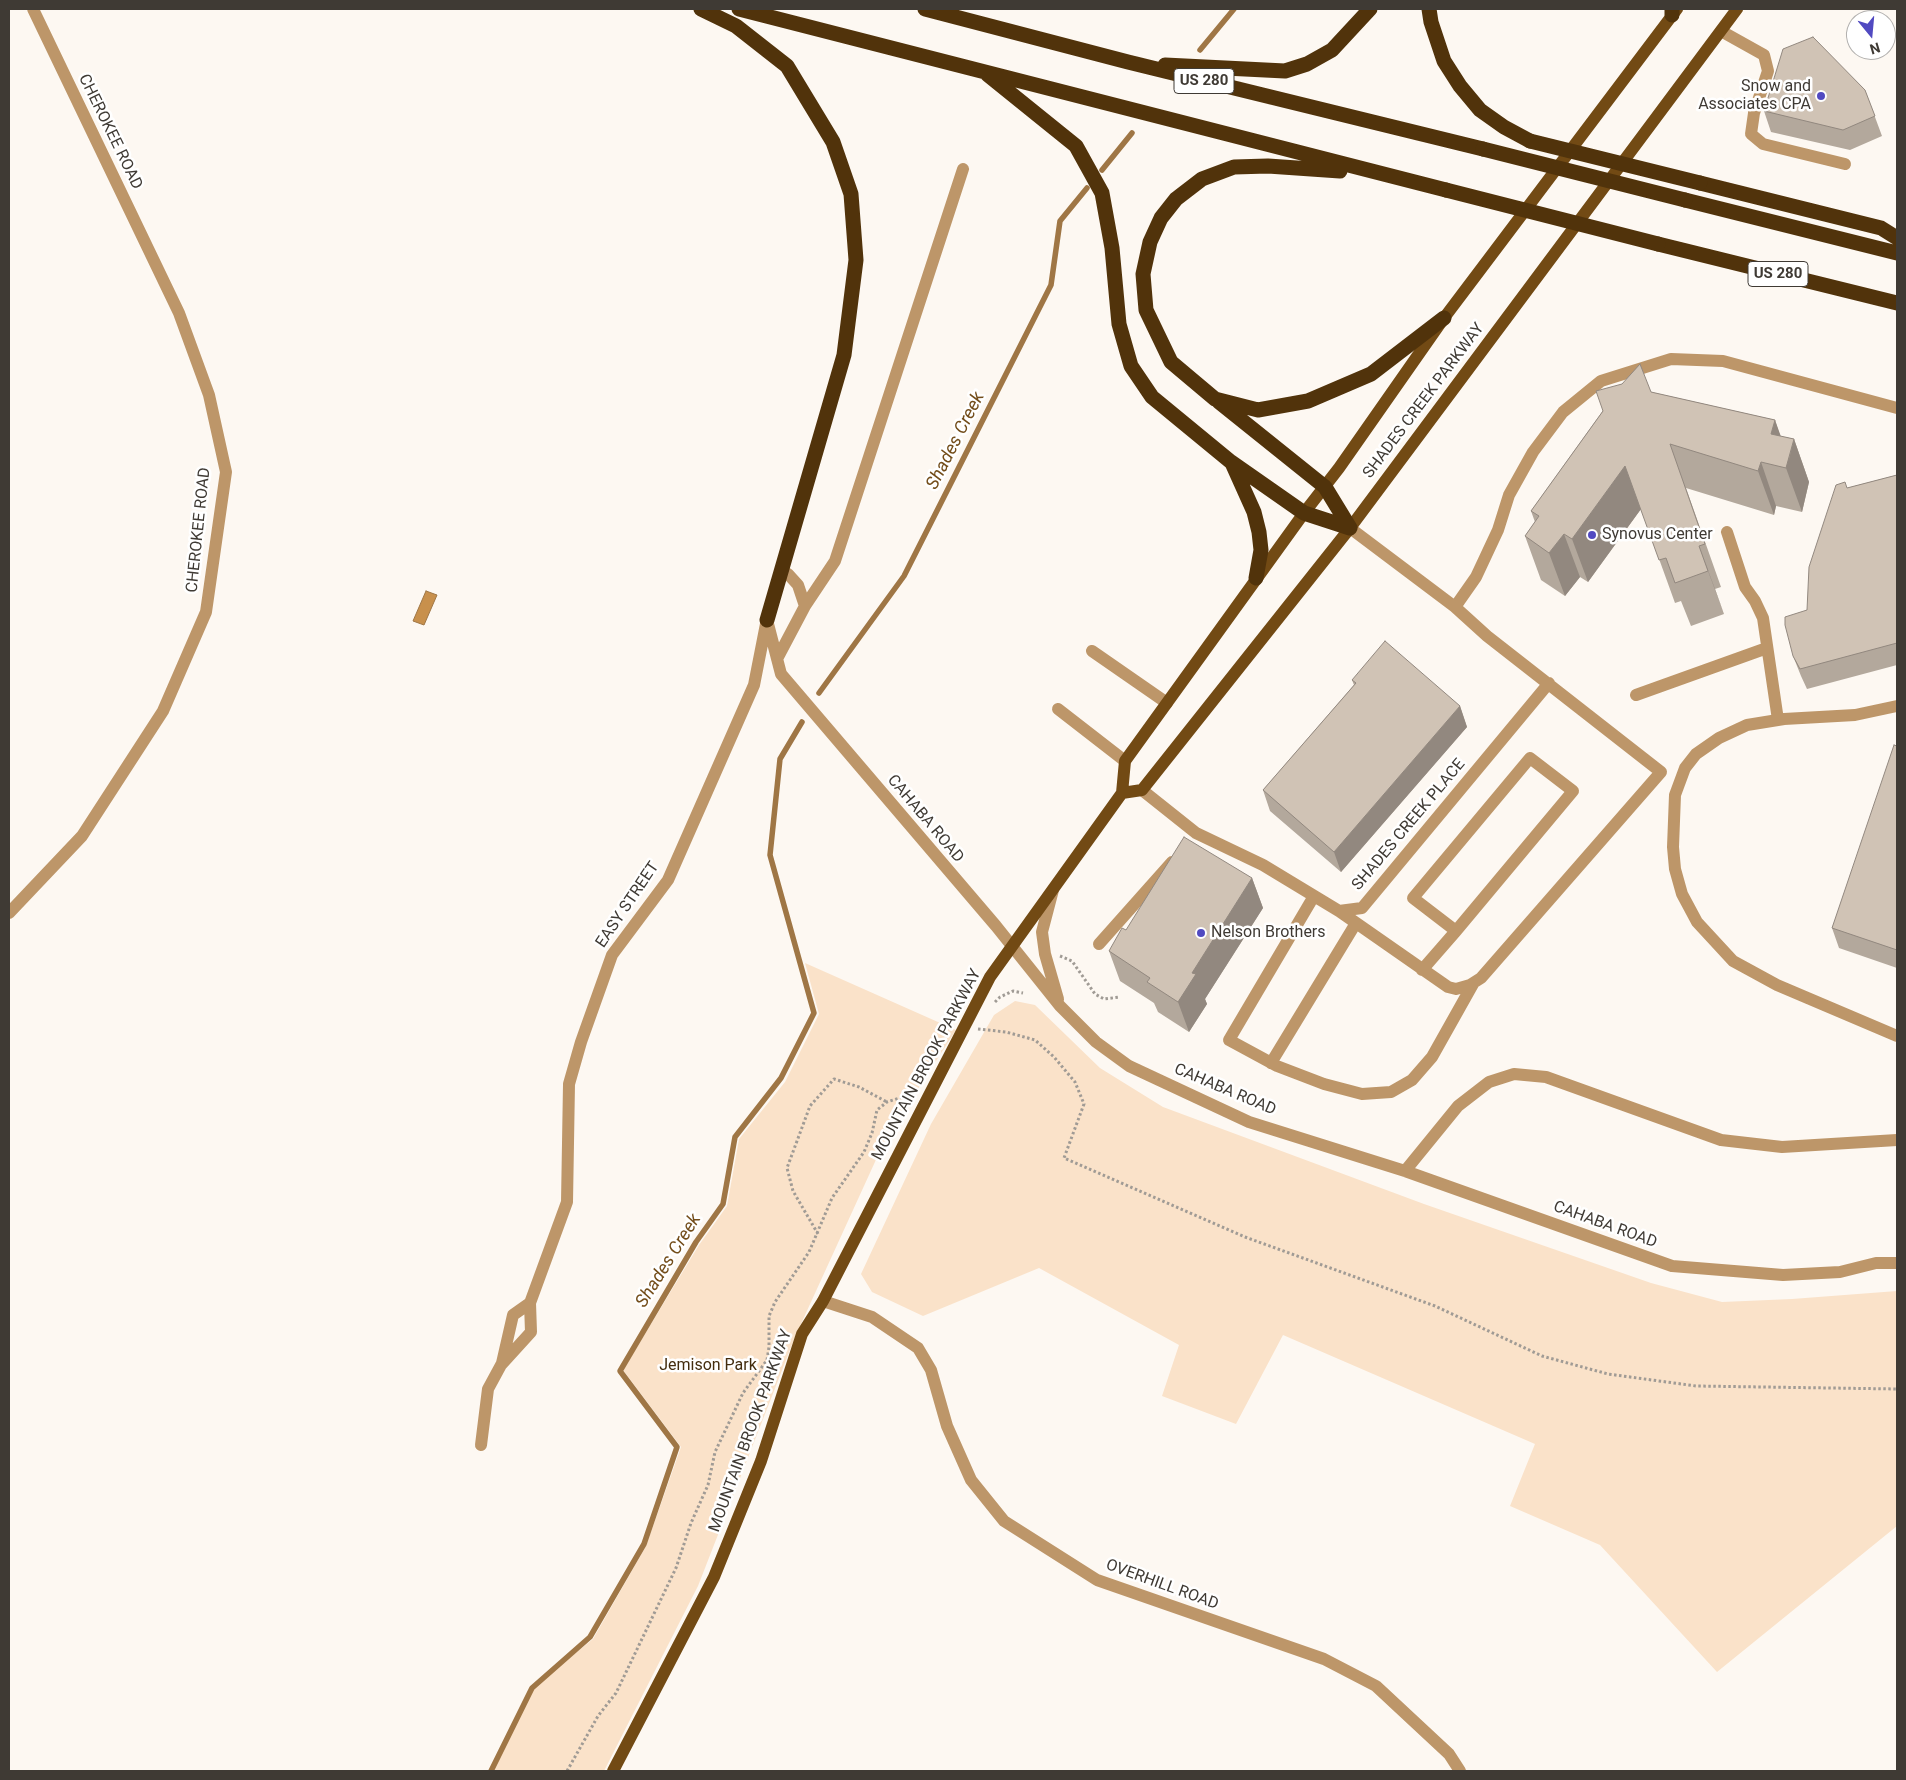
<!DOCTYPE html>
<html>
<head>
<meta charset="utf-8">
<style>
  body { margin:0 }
  #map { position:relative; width:1906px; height:1780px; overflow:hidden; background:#fdf8f2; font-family:Roboto,sans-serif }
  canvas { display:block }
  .frame { position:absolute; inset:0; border:10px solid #3f3a34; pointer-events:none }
  .north { position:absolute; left:1846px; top:10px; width:50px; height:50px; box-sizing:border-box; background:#fff; border:1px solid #b2b0ae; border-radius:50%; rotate:163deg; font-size:14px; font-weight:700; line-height:20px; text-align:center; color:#3f3a34 }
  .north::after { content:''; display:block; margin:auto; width:18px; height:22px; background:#514ac1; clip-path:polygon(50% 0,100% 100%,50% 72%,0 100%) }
</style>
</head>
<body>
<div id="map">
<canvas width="1906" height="1780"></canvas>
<div class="frame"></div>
<div class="north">N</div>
</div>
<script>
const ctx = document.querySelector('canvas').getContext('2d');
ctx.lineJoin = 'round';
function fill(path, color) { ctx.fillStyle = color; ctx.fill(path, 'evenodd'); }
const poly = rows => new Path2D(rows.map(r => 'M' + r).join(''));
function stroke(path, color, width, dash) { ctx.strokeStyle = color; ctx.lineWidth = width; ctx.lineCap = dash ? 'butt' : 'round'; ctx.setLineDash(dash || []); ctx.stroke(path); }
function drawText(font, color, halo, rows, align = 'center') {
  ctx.font = font + ' Roboto,sans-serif'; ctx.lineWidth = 5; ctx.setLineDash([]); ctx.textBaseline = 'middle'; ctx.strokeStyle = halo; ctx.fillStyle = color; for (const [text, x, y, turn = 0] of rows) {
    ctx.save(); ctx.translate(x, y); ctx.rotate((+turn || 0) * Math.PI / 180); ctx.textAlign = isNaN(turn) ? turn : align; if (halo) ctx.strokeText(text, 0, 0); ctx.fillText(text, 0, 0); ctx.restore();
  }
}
fill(poly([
  [805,963,956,1030,885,1140,795,1337,698,1586,604,1771,488,1771,532,1688,593,1639,646,1546,681,1447,623,1370,699,1245,727,1206,739,1139,785,1082,819,1014],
  [1015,1001,1035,1005,1100,1068,1163,1107,1424,1204,1651,1283,1722,1302,1792,1299,1897,1291,1897,1526,1717,1672,1600,1545,1510,1506,1535,1444,1283,1335,1236,1424,1162,1396,1179,1345,1039,1268,923,1316,872,1292,861,1274,931,1124,994,1015]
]), '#fae2c9');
const water = poly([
  [426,591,437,595,424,625,413,621,426,591]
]);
fill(water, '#c8904c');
stroke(water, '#9f7645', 1);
stroke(poly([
  [1200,50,1234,9],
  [1102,170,1132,133],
  [819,693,904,576,1051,285,1060,221,1087,188],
  [491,1771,532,1688,590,1637,644,1544,677,1447,620,1371,696,1242,723,1204,735,1137,781,1078,814,1013,770,855,780,759,802,722]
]), '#9f7645', 5.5);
stroke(poly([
  [1060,956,1072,961,1095,994,1104,999,1120,997],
  [995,1002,1000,997,1013,991,1023,993],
  [978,1029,1006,1032,1035,1040,1054,1057,1075,1082,1084,1104,1064,1158,1245,1237,1435,1306,1542,1356,1608,1374,1696,1386,1897,1389],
  [818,1234,793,1191,787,1168,810,1106,834,1079,859,1087,887,1102],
  [567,1771,598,1716,616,1693,676,1568,691,1523,708,1485,715,1452,743,1393,767,1360,769,1347,769,1316,775,1302,809,1252,832,1198,864,1152,872,1133,877,1110,887,1102,912,1094]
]), '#a09b95', 3, [2.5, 2.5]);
stroke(poly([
  [1721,31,1764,55,1768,71,1754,113,1751,134,1763,144,1845,164],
  [1727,532,1745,587,1755,601,1763,618,1778,720],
  [781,571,788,574,798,585,805,606],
  [1455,607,1476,577,1498,530,1509,495,1533,452,1563,412,1601,381,1671,359,1723,361,1897,408],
  [767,620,781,674,996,926,1060,1006,1096,1042,1129,1066,1249,1122,1405,1171,1672,1266,1783,1275,1840,1272,1876,1263,1897,1263],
  [1092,651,1167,703],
  [777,659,805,606,835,561,963,169],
  [1636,695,1767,648],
  [1897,706,1855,715,1784,719,1747,725,1719,738,1696,754,1685,768,1675,795,1673,847,1675,869,1682,894,1697,922,1733,961,1777,985,1897,1036],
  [1058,709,1125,761],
  [1142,790,1196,833,1263,865,1339,911,1362,908,1549,683],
  [1053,890,1042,932,1045,954,1058,999],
  [1314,896,1229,1040,1277,1066,1324,1084,1362,1094,1391,1092,1412,1080,1432,1057,1473,984],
  [1339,911,1448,987,1456,989,1470,985,1481,978,1661,772,1487,636,1455,607,1350,528],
  [9,913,82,836,163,711,206,612,226,472,209,395,179,313,33,9],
  [1099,944,1172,862],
  [1422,970,1456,931,1573,791,1530,758,1413,898,1456,931],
  [1271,1063,1356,923],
  [1405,1171,1458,1106,1489,1082,1514,1074,1546,1077,1721,1140,1782,1147,1897,1140],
  [823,1301,872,1317,918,1348,931,1370,947,1426,971,1480,1004,1521,1097,1580,1324,1659,1376,1686,1449,1754,1460,1771],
  [502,1363,513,1315,530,1303],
  [481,1445,488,1389,501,1365,531,1332,530,1303,567,1202,569,1084,581,1042,612,955,668,880,754,685,766,624]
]), '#bd9669', 12);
stroke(poly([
  [1122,793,1142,790,1350,528,1737,9],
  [613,1771,714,1577,761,1461,802,1334,823,1301,990,977,1122,793,1125,761,1304,513,1339,468,1444,318,1677,9]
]), '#724a14', 12);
stroke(poly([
  [701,9,736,26,787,66,833,142,851,194,856,260,844,355,767,620],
  [739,9,1446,190],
  [925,9,1128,62,1483,149],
  [1429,9,1431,22,1444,61,1460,86,1480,110,1504,127,1530,141],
  [1672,15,1672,9],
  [1165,65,1285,71,1307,64,1332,50,1370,9],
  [988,75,1076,146,1102,193,1112,248,1119,324,1131,366,1152,397,1231,462,1304,513,1350,528],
  [1340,171,1268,166,1234,167,1202,179,1176,199,1161,218,1150,242,1143,274,1146,310,1171,362,1215,399,1258,410,1308,401,1371,374,1444,318],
  [1700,183,1881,228,1897,238],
  [1685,200,1897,253],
  [1658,244,1897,303],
  [1219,402,1325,487,1350,528],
  [1232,463,1254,512,1259,532,1261,550,1256,578]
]), '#51330b', 15);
stroke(poly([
  [1530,141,1700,183],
  [1483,149,1685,200],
  [1446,190,1658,244]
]), '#51330b', 15);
fill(poly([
  [1865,90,1882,136,1850,150,1771,132,1764,111],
  [1622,384,1651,392,1775,420,1780,436,1794,439,1809,482,1802,512,1776,506,1774,515,1686,488,1721,587,1715,589,1724,614,1691,626,1681,601,1675,603,1641,509,1588,582,1580,577,1565,596,1541,580,1525,536,1535,522,1531,511],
  [1897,475,1897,665,1807,689,1801,676,1793,656,1807,610,1847,488],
  [1352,680,1460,706,1467,727,1341,872,1270,811,1263,790,1354,685],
  [1897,746,1897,968,1839,948,1832,928],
  [1252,878,1263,908,1205,999,1207,1004,1189,1032,1158,1012,1154,1003,1120,981,1109,951,1126,930]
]), '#b3a89c');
fill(poly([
  [1775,420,1789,459,1794,439,1809,482,1802,512,1786,468,1771,434],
  [1761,462,1776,506,1774,515,1758,471],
  [1625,466,1641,509,1588,582,1572,539],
  [1564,534,1580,577,1565,596,1549,553],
  [1699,546,1715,589,1724,614,1708,571],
  [1460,706,1467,727,1341,872,1334,852],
  [1252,878,1263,908,1205,999,1207,1004,1189,1032,1178,1002,1192,973]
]), '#92887f');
const building = poly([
  [1813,37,1865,90,1875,116,1843,130,1764,111,1783,49,1813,37],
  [1640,364,1651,392,1775,420,1771,434,1794,439,1786,468,1761,462,1758,471,1670,444,1705,544,1699,546,1708,571,1675,583,1666,558,1659,560,1625,466,1572,539,1564,534,1549,553,1525,536,1539,516,1531,511,1603,411,1596,391,1622,384,1640,364],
  [1897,475,1897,643,1800,669,1793,656,1785,625,1785,617,1807,610,1809,567,1836,485,1845,482,1847,488,1897,475],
  [1385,641,1460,706,1334,852,1263,790,1356,683,1352,680,1385,641],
  [1894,745,1897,746,1897,950,1832,928,1894,745],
  [1184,837,1252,878,1192,973,1196,974,1178,1002,1147,982,1150,978,1109,951,1122,928,1126,930,1184,837]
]);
fill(building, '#d0c3b5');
stroke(building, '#92887f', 1);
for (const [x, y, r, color] of [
  [1821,96,5,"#514ac1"],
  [1592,535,5,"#514ac1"],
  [1201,933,5,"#514ac1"]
]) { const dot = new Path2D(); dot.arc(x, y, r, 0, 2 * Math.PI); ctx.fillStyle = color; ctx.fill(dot); stroke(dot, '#fff', 2); }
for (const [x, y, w] of [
  [1204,81,60],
  [1778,274,60]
]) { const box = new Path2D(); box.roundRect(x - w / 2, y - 12.5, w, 25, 4); ctx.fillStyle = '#fff'; ctx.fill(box); stroke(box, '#3f3a34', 1); }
drawText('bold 15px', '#3f3a34', null, [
  ["US 280",1204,81],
  ["US 280",1778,274]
]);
drawText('16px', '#3f3a34', '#fff', [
  ["Snow and",1811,87,"right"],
  ["Associates CPA",1811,105,"right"],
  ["Synovus Center",1602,535],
  ["Nelson Brothers",1211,933]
], 'left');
drawText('16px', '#3f3a34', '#fff', [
  ["CHEROKEE ROAD",110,132,64],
  ["SHADES CREEK PARKWAY",1424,401,-53],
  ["CHEROKEE ROAD",199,530,-84],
  ["CAHABA ROAD",925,819,50],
  ["SHADES CREEK PLACE",1409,825,-50],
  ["EASY STREET",628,905,-56],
  ["MOUNTAIN BROOK PARKWAY",927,1065,-62],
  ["CAHABA ROAD",1225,1090,23],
  ["CAHABA ROAD",1605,1225,20],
  ["MOUNTAIN BROOK PARKWAY",751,1431,-70],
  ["OVERHILL ROAD",1162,1585,20]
]);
drawText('16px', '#432c0e', '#fff', [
  ["Jemison Park",708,1366]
]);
drawText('italic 18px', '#734d1a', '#fff', [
  ["Shades Creek",956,441,-63],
  ["Shades Creek",669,1261,-58]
]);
</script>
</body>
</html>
